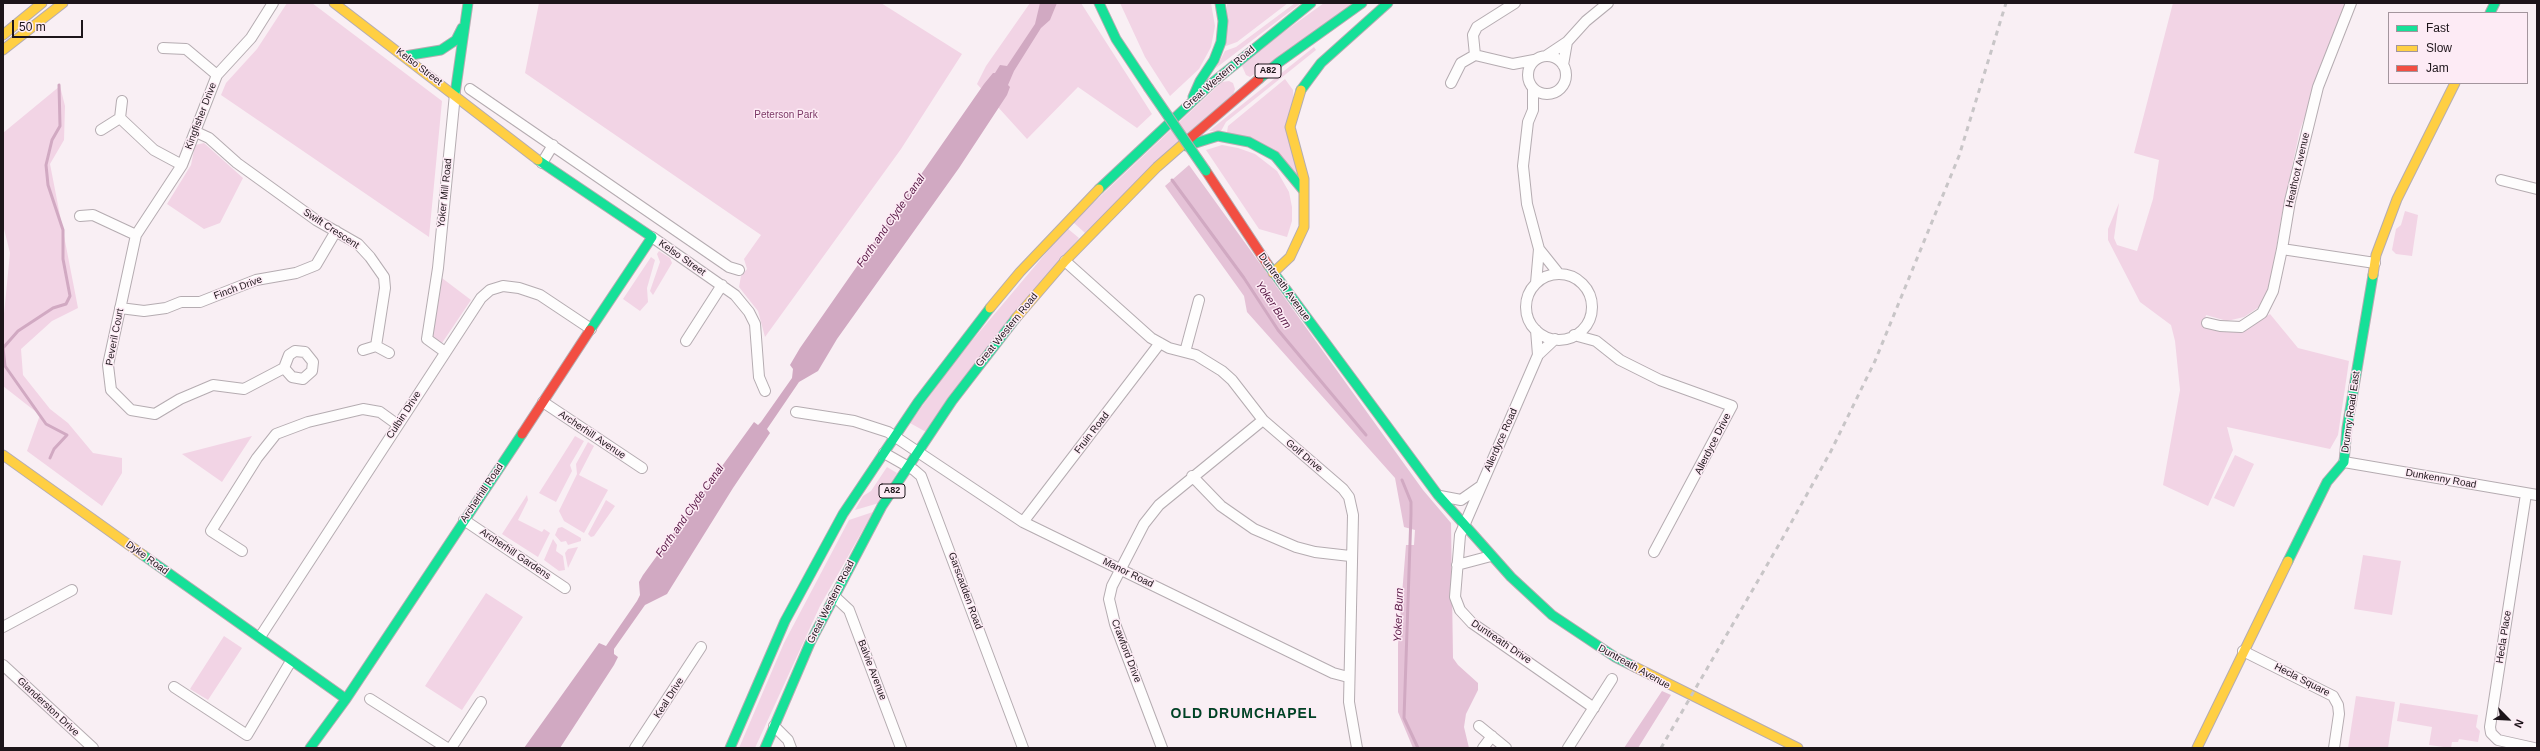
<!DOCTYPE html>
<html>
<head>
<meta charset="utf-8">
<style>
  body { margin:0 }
  #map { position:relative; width:2540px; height:751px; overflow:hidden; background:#f9eff4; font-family:Helvetica,sans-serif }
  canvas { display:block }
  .frame { position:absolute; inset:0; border:4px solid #1d151a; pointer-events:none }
  .legend { position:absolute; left:2388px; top:12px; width:140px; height:72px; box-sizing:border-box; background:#fdebf5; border:1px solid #a3959d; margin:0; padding:5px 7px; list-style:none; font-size:12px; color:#1d151a }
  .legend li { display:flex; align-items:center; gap:8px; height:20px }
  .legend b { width:20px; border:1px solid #a3959d }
  .north { position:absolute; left:2488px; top:699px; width:40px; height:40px; -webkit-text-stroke:3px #fdebf5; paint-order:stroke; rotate:114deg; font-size:11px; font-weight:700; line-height:16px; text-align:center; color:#1d151a }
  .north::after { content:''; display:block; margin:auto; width:14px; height:18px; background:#1d151a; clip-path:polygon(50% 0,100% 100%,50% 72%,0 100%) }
  .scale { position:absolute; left:12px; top:20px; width:71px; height:18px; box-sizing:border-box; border:2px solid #1d151a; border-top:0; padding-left:5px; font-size:12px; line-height:14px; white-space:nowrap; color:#1d151a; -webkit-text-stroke:3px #fdebf5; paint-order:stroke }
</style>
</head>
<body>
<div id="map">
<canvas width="2540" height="751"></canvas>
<div class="frame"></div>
<ul class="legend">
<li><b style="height:5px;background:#16e098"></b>Fast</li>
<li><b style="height:5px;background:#ffcf43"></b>Slow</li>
<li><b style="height:5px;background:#f24e42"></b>Jam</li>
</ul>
<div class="north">N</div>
<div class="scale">50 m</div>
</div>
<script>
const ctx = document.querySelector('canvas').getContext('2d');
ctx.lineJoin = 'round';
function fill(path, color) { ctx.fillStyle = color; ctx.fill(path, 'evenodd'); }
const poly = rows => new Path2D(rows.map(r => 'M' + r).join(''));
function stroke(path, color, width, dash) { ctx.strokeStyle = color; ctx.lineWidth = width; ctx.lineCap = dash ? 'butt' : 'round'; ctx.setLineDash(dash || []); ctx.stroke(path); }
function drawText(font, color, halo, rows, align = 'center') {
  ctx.font = font + ' Helvetica,sans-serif'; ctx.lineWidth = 3; ctx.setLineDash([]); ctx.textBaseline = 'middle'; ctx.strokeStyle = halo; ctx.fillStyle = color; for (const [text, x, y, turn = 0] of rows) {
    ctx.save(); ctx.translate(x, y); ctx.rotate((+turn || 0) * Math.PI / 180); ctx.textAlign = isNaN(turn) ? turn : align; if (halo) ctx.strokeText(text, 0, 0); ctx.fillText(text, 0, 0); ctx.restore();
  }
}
fill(poly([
  [287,3,312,3,442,101,429,237,221,95,226,83,257,49],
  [539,3,881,3,962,54,901,149,765,337,758,311,739,287,741,276,747,269,744,259,761,235,525,73],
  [1030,3,1081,3,1152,114,1137,128,1078,87,1027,139,977,84,986,66],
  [1120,3,1211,3,1215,26,1211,47,1199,69,1170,96,1145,57],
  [1227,3,1288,3,1237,42,1226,46],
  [1295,3,1301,3,1216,68,1225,51,1236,47],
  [1324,3,1354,3,1250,77,1246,75,1242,66,1281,34],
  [2173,3,2346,3,2300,130,2283,208,2269,291,2262,305,2244,317,2227,321,2206,315,2203,327,2241,331,2270,314,2298,348,2349,361,2338,435,2330,449,2227,427,2233,450,2208,506,2163,485,2180,390,2175,341,2171,325,2140,302,2108,240,2108,229,2119,203,2114,238,2117,245,2137,251,2153,199,2159,160,2134,153],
  [1314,47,1316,50,1226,122,1221,131,1209,131],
  [1285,79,1293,90,1299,178,1227,132,1228,126],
  [1229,81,1233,83,1235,89,1233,95,1085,233,1073,222,1222,82],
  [60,86,65,106,64,140,50,164,78,308,52,321,21,349,23,375,50,409,68,423,93,453,122,458,122,473,102,506,27,451,40,415,3,386,3,324,10,253,3,225,3,133],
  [204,143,243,178,220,223,204,229,167,204,191,165,195,145],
  [1222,145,1238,148,1255,154,1277,171,1289,192,1292,207,1292,221,1287,237,1259,229,1206,150],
  [2405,211,2418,215,2412,256,2396,254,2392,250,2396,229,2401,225],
  [1067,228,1079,238,926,432,910,423,954,362],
  [659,251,670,258,672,263,653,295,650,291,660,262,657,254],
  [651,257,655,260,647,288,648,302,640,311,623,299],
  [438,275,471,300,440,346,430,337],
  [252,436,222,482,182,454],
  [575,436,584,441,570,465,572,471,556,502,539,493],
  [588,442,594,446,579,475,608,490,584,533,564,521,559,511,577,474,576,464],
  [2235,455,2254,464,2234,507,2214,498],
  [887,467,897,473,879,503,855,510,863,496,871,491],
  [527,495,528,500,518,520,542,532,544,529,550,533,538,557,502,534],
  [606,500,615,506,594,536,591,537,588,534],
  [873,512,820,606,755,748,739,748,784,643,849,520],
  [562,527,581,538,581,541,568,545,566,541,561,542,555,535,558,528],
  [553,539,557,545,556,551,563,556,565,570,559,571,544,560],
  [578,547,568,568,565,553,568,549],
  [2363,555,2401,561,2392,615,2354,609],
  [486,593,523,617,462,710,425,686],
  [224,636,242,648,208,700,190,689],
  [2356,696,2395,702,2388,748,2348,748],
  [2400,703,2478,715,2476,727,2480,731,2478,742,2459,739,2458,742,2452,742,2451,748,2429,745,2432,727,2397,721]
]), '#f2d4e5');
fill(poly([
  [1189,165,1423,490,1451,523,1453,658,1458,665,1478,683,1478,690,1466,714,1464,727,1469,748,1413,748,1398,712,1398,644,1406,545,1414,545,1415,530,1404,527,1395,478,1247,312,1244,296,1165,186],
  [1662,691,1671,695,1638,748,1624,748]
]), '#e5c2d7');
fill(poly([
  [1040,3,1057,3,1050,20,1041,28,1014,71,1008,85,1010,87,1007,95,959,168,837,339,818,371,799,382,767,429,770,433,733,488,667,594,645,605,614,649,614,654,618,657,614,665,560,748,524,748,599,643,606,646,637,601,640,595,639,582,643,575,754,422,758,425,761,422,792,378,793,369,790,365,800,348,984,84,993,73,995,73,1000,65,1007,66,1035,24]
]), '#d1a9c2');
stroke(poly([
  [1172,180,1244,278,1278,330,1366,435],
  [50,458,54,449,67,435,46,424,5,366,3,348,18,331,53,308,66,304,70,296,63,259,63,230,48,185,46,165,52,140,60,126,59,85],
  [1402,480,1411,502,1411,514,1404,718,1418,748]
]), '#d1a9c2', 3);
const street = poly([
  [273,3,251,38,217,75,182,165,136,235,108,365,111,390,131,410,155,414,180,399,213,385,244,389,284,368,289,355,295,351,305,352,313,362,312,371,303,379,292,377,284,368],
  [2351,3,2318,87,2290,201,2282,249,2375,263],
  [163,48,186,49,217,75],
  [1475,55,1473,35,1477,27,1515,3],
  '1528 75a19 19 0 1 1 38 0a19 19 0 1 1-38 0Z',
  [1546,56,1567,42,1586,21,1608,3],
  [1563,65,1567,42],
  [1451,83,1461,63,1475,55,1513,64,1534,60],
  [1533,88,1533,110,1528,122,1523,166,1527,204,1539,249,1536,283],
  [470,89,729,267,739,270],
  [120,118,154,150,182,165],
  [101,130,120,118,122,101],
  [196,132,209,138,237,163,316,220,358,244,370,257,384,277,385,288,376,346],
  [542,163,553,145],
  [2501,180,2537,189],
  [80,216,93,215,136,235],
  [652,237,735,295,749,312,755,324,759,377,765,391],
  [1539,249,1559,274],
  [1065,261,1151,338,1169,348,1196,355,1222,371,1232,380,1263,420,1343,489,1349,497,1353,515,1349,702,1357,748],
  '1526 307a33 33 0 1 1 66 0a33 33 0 1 1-66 0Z',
  [120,308,144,311,166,308,181,302,200,302,256,280,296,273,316,265,336,231],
  [2207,323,2220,326,2241,327,2262,313,2273,291,2282,249],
  [1536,330,1538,355],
  [1574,335,1596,341,1620,360,1660,380,1732,406,1654,552],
  [1555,339,1538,355,1460,535,1455,597,1460,610,1472,623,1594,708],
  [686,341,722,285],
  [363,350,376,346,389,353],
  [445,352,427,339,438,268,455,94],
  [1185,352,1199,300],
  [543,402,642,468],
  [796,412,854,421,888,432,1023,522,1333,673,1348,677],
  [884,453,914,470,921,476,1023,748],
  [2344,462,2537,495],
  [1192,476,1221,506,1254,529,1296,547,1315,552,1350,556],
  [2526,494,2490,727,2491,733,2498,740,2534,748],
  [1440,496,1461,500,1481,486],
  [464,520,565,588],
  [1023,522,1160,343],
  [242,551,211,531,257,458,276,434,308,422,363,409,380,412,398,425],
  [1457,565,1491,556],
  [834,596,849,610,901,748],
  [3,627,72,590],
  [260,637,481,298,490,290,503,286,519,288,540,295,591,329],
  [2243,651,2333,696,2338,705,2339,714,2334,748],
  [3,665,93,748],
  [174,687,247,735,291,661],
  [370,699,447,748],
  [774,726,788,740,791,748],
  [1479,726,1506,748],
  [451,748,481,702],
  [635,748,701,647],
  [1162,748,1115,624,1109,599,1112,586,1144,524,1159,505,1263,420],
  [1483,748,1492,736],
  [1568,748,1612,679]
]);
const fast = poly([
  [1099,3,1116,39,1148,87],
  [2490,13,2495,3],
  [405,56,441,50,456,40,462,28],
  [1259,79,1278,63,1362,3],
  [1301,90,1321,63,1388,3],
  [455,94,468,3],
  [1193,97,1200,81,1214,60,1221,42,1223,21,1220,3],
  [1186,146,1218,136,1249,142,1275,156,1303,190],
  [538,160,652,237,590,330],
  [1099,189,1212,83,1311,3],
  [1268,265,1438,495,1511,577,1552,615,1615,657,1635,667],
  [143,555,346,699],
  [2288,561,2327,482,2344,462,2347,428,2373,275],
  [310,748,346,699,522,434],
  [730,748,785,621,843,514,918,402,990,308],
  [765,748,810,643,882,506,952,401,1016,318]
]);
const slow = poly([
  [334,3,538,160],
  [3,35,42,3],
  [3,50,63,3],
  [1273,273,1290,257,1304,227,1304,179,1290,127,1301,90],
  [2373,275,2376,255,2397,199,2455,83],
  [990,308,1020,272,1099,189],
  [1016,318,1065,261,1157,167,1189,139],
  [3,455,143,555],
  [1635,667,1798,748],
  [2197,748,2288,561]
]);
const jam = poly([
  [1189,139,1259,79],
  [1206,171,1268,265],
  [522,434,590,330]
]);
stroke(street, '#b5acb1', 12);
stroke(fast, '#b5acb1', 11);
stroke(slow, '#b5acb1', 11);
stroke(jam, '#b5acb1', 11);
stroke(street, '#fefdfd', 10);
stroke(fast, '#16e098', 9);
stroke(slow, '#ffcf43', 9);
stroke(jam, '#f24e42', 9);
stroke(poly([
  [1661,748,1781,541,1831,451,1875,361,1959,156,2006,3]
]), '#c8c5c7', 3, [5, 5]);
const fastBridge = poly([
  [1148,87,1206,171]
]);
stroke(fastBridge, '#b5acb1', 11, []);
stroke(fastBridge, '#16e098', 9);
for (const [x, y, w] of [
  [1268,71,26],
  [892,491,26]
]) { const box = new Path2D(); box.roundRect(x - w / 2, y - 7, w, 14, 3); ctx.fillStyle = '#fdebf5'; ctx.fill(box); stroke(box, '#1d151a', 1); }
drawText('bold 9px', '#1d151a', null, [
  ["A82",1268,71],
  ["A82",892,491]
]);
drawText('10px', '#1d151a', '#fdebf5', [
  ["Kelso Street",419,67,37],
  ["Great Western Road",1219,78,-41],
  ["Kingfisher Drive",201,116,-69],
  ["Heathcot Avenue",2298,170,-77],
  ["Yoker Mill Road",445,193,-84],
  ["Swift Crescent",331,229,33],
  ["Kelso Street",682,258,35],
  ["Duntreath Avenue",1284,287,54],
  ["Finch Drive",238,288,-20],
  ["Great Western Road",1007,330,-51],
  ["Peveril Court",115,337,-79],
  ["Drumry Road East",2351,412,-82],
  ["Culbin Drive",404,415,-57],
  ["Fruin Road",1092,433,-52],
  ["Archerhill Avenue",592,435,34],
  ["Allerdyce Road",1501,440,-66],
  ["Allerdyce Drive",1713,444,-63],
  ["Golf Drive",1304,456,40],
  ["Dunkenny Road",2441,479,10],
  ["Archerhill Road",482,493,-56],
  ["Archerhill Gardens",515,554,34],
  ["Dyke Road",147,558,36],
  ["Manor Road",1128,573,26],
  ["Garscadden Road",965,591,70],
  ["Great Western Road",831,602,-63],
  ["Hecla Place",2504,637,-81],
  ["Duntreath Drive",1501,642,34],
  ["Crawford Drive",1126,651,69],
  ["Duntreath Avenue",1634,667,29],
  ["Balvie Avenue",872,670,69],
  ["Hecla Square",2302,680,27],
  ["Keal Drive",669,698,-57],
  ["Glanderston Drive",48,707,43]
]);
drawText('10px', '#7c3966', '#fdebf5', [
  ["Peterson Park",786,115]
]);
drawText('italic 11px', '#571744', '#fdebf5', [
  ["Forth and Clyde Canal",891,221,-55],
  ["Yoker Burn",1273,305,56],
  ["Forth and Clyde Canal",690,511,-55],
  ["Yoker Burn",1399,615,-88]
]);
ctx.letterSpacing = '1px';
drawText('bold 14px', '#004225', '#fdebf5', [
  ["OLD DRUMCHAPEL",1244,714]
]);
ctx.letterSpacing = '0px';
</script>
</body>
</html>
